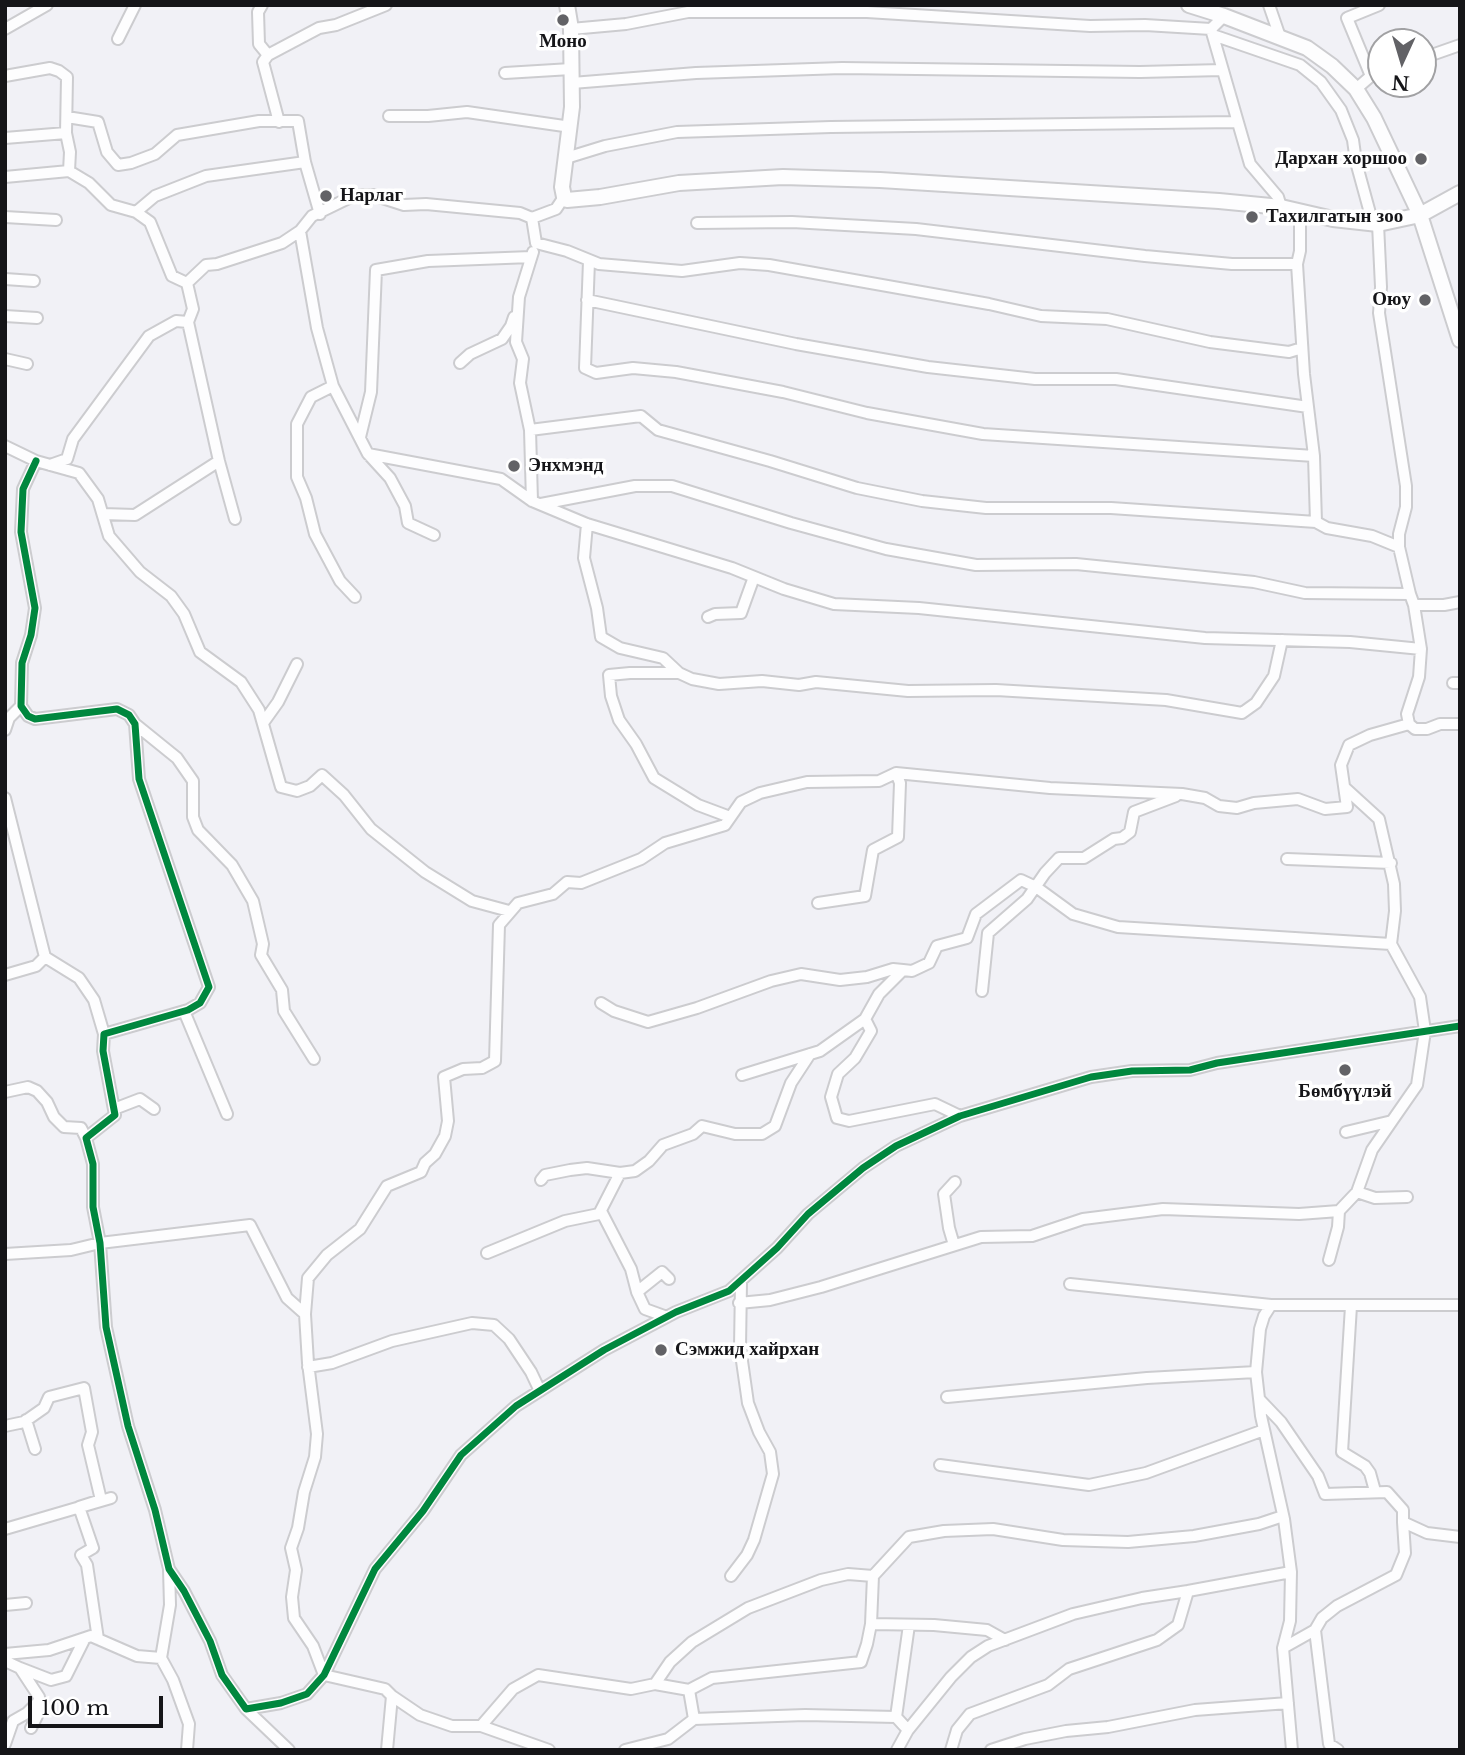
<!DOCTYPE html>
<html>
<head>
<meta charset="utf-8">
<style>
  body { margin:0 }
  #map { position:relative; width:1465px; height:1755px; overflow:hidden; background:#f1f1f6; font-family:"Libre Baskerville",serif }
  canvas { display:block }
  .frame { position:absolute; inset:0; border:7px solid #151518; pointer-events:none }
  .north { position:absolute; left:1367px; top:28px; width:70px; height:70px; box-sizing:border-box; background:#fff; border:2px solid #a1a1a3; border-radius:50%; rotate:184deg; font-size:19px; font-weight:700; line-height:28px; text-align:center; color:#151518 }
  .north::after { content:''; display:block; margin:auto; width:24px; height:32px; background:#626266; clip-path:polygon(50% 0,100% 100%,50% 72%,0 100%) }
  .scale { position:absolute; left:28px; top:1696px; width:135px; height:32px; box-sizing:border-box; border:4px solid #151518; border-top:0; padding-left:9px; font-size:21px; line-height:24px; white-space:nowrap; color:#151518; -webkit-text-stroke:5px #fff; paint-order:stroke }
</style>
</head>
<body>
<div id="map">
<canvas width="1465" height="1755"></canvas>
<div class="frame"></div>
<div class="north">N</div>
<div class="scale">100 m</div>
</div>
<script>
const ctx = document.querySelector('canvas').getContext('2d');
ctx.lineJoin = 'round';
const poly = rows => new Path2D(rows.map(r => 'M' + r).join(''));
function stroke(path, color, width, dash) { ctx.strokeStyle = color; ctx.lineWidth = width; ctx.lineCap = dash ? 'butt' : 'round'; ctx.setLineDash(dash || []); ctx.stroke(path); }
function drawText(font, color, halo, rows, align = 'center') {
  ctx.font = font + ' "Libre Baskerville",serif'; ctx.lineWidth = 7; ctx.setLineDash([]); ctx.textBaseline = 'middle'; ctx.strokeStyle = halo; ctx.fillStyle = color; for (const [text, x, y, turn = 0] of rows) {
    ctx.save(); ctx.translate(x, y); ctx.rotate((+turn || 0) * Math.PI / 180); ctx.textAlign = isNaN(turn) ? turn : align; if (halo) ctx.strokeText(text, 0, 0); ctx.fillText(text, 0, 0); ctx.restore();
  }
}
const street = poly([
  [262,5,258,12,259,44,268,55],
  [1269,5,1280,37],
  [1224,16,1211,29,1250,164,1278,197,1281,207],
  [5,29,47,5],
  [571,29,626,24,688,12,867,12,1090,26,1145,25,1211,29],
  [1213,35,1300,65,1321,82,1341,110,1353,140,1356,162,1373,224],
  [118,39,135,5],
  [1423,58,1460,45],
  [505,73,571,69],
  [5,76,50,68,59,71,67,77,66,133,70,152,69,171,89,183,111,205,136,212,150,222,172,276,187,283],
  [572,83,696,73,842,68,1140,72,1222,70],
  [1356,89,1371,76,1347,18,1379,5],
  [389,116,428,116,467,112,571,127],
  [67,117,98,122,107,152,118,165,131,163,155,154,177,135,259,121,298,121,305,162,320,214],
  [279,122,263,62,268,55,319,28,336,25,386,5],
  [5,138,66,133],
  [566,158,605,146,677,132,831,127,1237,122],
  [5,177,69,171],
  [1300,211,1300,251,1297,264,1304,374,1314,456,1316,522,1327,528,1372,536,1399,547,1410,594,1414,605,1421,649,1419,677,1407,714,1409,724,1415,729,1427,729,1440,724,1460,724],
  [136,212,155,196,206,176,305,162],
  [5,217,56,220],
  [532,218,556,209,564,197],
  [697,223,792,222,916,229,1145,256,1232,264,1297,264],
  [1378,224,1381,287,1379,313,1406,486,1406,507,1399,534,1399,547],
  [300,231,317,328,333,386,368,454,501,479,532,501,587,524,732,568,784,589,834,604,919,608,1205,638,1350,642,1421,649],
  [589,261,585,368,596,373,633,368,676,372,783,392,867,413,983,434,1314,456],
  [5,279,34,281],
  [587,300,796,344,928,367,1035,379,1116,379,1308,407],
  [5,316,37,318],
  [5,359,27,364],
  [460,363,470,354,502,339,511,326,514,317],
  [333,386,311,397,297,424,297,477,306,498,315,534,340,581,355,597],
  [530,430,641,416,658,430,770,461,857,488,922,501,986,508,1111,508,1316,522],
  [360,437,371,392,376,270,428,261,531,257],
  [5,446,36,461,79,473,98,499,109,536,140,572,171,596,184,614,200,652,241,682,259,710,281,787,297,791,310,786,322,775,344,795,371,829,425,872,472,901,509,911],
  [369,455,390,478,405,506,408,523,434,535],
  [36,461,23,489,21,532,35,608,31,635,22,663,21,706,28,716,35,719,117,709,129,715,135,724,139,779,209,987,200,1003,188,1010,104,1034,103,1051,115,1115,86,1138,93,1164,93,1207,100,1243,106,1327,128,1426,155,1510,169,1569,184,1591,210,1641,222,1675,246,1709,281,1703,307,1694,324,1675,375,1569,423,1511,461,1455,516,1406,604,1350,676,1312,729,1291,777,1248,808,1214,863,1168,896,1146,960,1116,1091,1077,1132,1071,1190,1070,1217,1063,1460,1026],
  [50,465,67,459,73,439,149,336,176,321,188,322],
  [532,501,530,430,520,383,523,359,516,342,519,297,533,252],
  [541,504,635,486,672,486,791,523,886,549,976,565,1076,564,1254,582,1305,593,1410,594],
  [103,514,135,515,219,461],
  [235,519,219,461,188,322,193,309,187,283,206,265,217,264,282,243,300,231,312,216,349,198,361,195,373,195,404,205,426,204,520,213,532,218,536,243,567,251,599,264,682,271,740,263,769,265,989,304,1041,316,1107,319,1210,342,1289,352,1302,348],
  [587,524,584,558,597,608,601,637,620,648,663,658,679,673,630,673,609,675,611,696,619,720,636,744,654,778,698,805,730,817],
  [1414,605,1444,605,1460,602],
  [708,617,715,614,741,613,754,577],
  [679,673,692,679,719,684,762,681,799,685,816,682,908,691,996,690,1166,700,1242,713,1256,703,1274,676,1282,640],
  [1453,683,1460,683],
  [263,723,278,702,297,664],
  [135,724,177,758,193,781,193,817,198,830,232,865,253,901,263,944,261,955,282,990,284,1011,314,1059],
  [5,730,9,718,21,706],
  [1345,788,1379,819,1394,884,1395,911,1391,944,1420,997,1425,1031,1417,1085,1392,1121,1346,1132],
  [5,798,45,957,79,978,94,1000,104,1034],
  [1287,859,1391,863],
  [818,903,865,896,873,850,898,837,900,783,896,773],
  [5,975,36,966,45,957],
  [982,991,988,933,1027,899,1045,873,1059,858,1084,858,1114,839,1122,838,1130,832,1134,812,1176,796],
  [601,1003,614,1011,648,1022,697,1008,771,981,801,974,840,980,867,977,893,969,903,970],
  [184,1011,227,1114],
  [742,1075,820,1051,865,1019],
  [5,1092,28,1087,37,1091,47,1102,54,1117,64,1127,81,1128,86,1138],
  [114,1109,140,1099,154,1109],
  [960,1116,935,1104,849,1121,837,1118,831,1097,838,1074,855,1058,871,1031,865,1019,879,994,903,970,912,971,929,963,937,946,967,938,976,914,1021,880,1036,887,1073,914,1118,927,1391,944],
  [541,1180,545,1175,570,1170,587,1168,620,1173,635,1171,649,1161,663,1145,693,1134,702,1126,735,1134,762,1134,775,1126,791,1083,810,1054],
  [1357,1192,1375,1198,1407,1197],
  [601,1211,631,1269,637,1292],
  [954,1245,949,1228,944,1194,955,1182],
  [487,1253,565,1221,599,1214,620,1173],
  [5,1254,71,1250,100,1243,250,1225,287,1298,305,1314,308,1363,317,1434,315,1457,304,1492,298,1528,291,1548,296,1570,292,1597,294,1618,313,1646,324,1675,385,1689,392,1696,387,1750],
  [1329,1260,1338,1227,1339,1211,1357,1192,1372,1150,1392,1121],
  [1070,1284,1271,1305],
  [739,1303,770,1300,821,1287,981,1237,1032,1236,1083,1219,1163,1209,1299,1214,1339,1211],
  [1351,1306,1342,1452,1365,1466,1370,1473,1375,1491],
  [305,1314,308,1278,327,1255,360,1229,387,1186,421,1172,425,1163,435,1154,445,1136,448,1121,444,1077,463,1069,482,1068,495,1061,499,925,518,903,553,894,567,882,581,883,641,859,665,843,725,825,741,802,760,793,807,782,879,781,896,773,1050,788,1182,794,1205,798,1219,806,1237,808,1254,803,1298,799,1325,809,1347,807,1341,765,1349,745,1370,735,1409,724],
  [667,1317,645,1309,637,1292,662,1272,669,1279],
  [308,1367,332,1363,392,1341,472,1323,494,1325,509,1339,531,1372,540,1391],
  [947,1397,1147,1378,1256,1372],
  [1260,1400,1281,1422,1318,1476,1325,1494,1387,1492,1403,1510,1403,1522],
  [26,1420,35,1449],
  [5,1426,24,1422,44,1408,49,1397,84,1388,92,1432,88,1445,101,1500,79,1507,93,1548,81,1555,87,1565,98,1639],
  [940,1465,1089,1485,1146,1473,1264,1430],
  [5,1529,111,1498],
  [169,1569,170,1605,161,1658,173,1680,189,1724,187,1750],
  [731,1576,747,1555,754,1540,773,1474,770,1452,759,1432,748,1403,740,1347,741,1283],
  [5,1605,26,1603],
  [871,1624,934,1625,987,1630,1005,1640],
  [1315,1630,1329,1744,1338,1750],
  [1283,1648,1315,1630,1322,1618,1337,1606,1396,1575,1405,1553,1403,1522,1427,1533,1460,1537],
  [5,1654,49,1650,91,1636,137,1656,161,1658],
  [5,1661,20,1668,39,1697,37,1716,31,1728],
  [20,1668,51,1680,66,1676,85,1638],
  [655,1684,670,1662,692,1642,748,1608,821,1580,848,1574,873,1576],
  [392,1696,420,1715,452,1726,481,1726,513,1689,538,1675,631,1689,655,1684,689,1690],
  [246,1709,289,1750],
  [896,1717,909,1625],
  [481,1726,549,1750],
  [908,1730,896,1717,805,1715,694,1719,689,1690,712,1678,861,1662,867,1644,871,1624,873,1576,909,1537,944,1531,993,1529,1063,1540,1128,1542,1194,1536,1259,1524,1283,1516],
  [5,1744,13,1721,27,1713,38,1702],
  [625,1750,668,1739,694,1719],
  [897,1750,908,1730,951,1677,971,1657,988,1646,1073,1614,1142,1598,1188,1591],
  [951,1750,957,1730,970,1714,1048,1685,1069,1669,1157,1640,1178,1625,1188,1591,1291,1572],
  [991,1750,1025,1739,1066,1731,1108,1727,1195,1710,1288,1703],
  [1292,1750,1283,1648,1290,1621,1291,1572,1284,1519,1261,1416,1256,1372,1260,1329,1264,1316,1271,1305,1460,1305]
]);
const secondary = poly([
  [567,5,571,29,572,107,562,187,564,197,567,200,600,197,679,183,783,177,880,180,1219,201,1281,207,1333,219,1378,224,1420,215,1460,193],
  [1189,5,1224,16,1307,48,1332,66,1356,89,1374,118,1420,215,1460,340]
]);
stroke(street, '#cccccf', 14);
stroke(secondary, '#cccccf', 18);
stroke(street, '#fdfdfe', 10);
stroke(secondary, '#fdfdfe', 14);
stroke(poly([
  [36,461,23,489,21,532,35,608,31,635,22,663,21,706,28,716,35,719,117,709,129,715,135,724,139,779,209,987,200,1003,188,1010,104,1034,103,1051,115,1115,86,1138,93,1164,93,1207,100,1243,106,1327,128,1426,155,1510,169,1569,184,1591,210,1641,222,1675,246,1709,281,1703,307,1694,324,1675,375,1569,423,1511,461,1455,516,1406,604,1350,676,1312,729,1291,777,1248,808,1214,863,1168,896,1146,960,1116,1091,1077,1132,1071,1190,1070,1217,1063,1460,1026]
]), '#00873e', 7);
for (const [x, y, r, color] of [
  [563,20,7,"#626266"],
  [1421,159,7,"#626266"],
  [326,196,7,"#626266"],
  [1252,217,7,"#626266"],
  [1425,300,7,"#626266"],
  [514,466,7,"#626266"],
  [1345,1070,7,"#626266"],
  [661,1350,7,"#626266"]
]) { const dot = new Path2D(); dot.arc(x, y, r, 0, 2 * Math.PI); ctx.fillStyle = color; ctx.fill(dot); stroke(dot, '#fff', 2.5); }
drawText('bold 19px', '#151518', '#fff', [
  ["Моно",563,42,"center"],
  ["Дархан хоршоо",1407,159,"right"],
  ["Нарлаг",340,196],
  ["Тахилгатын зоо",1266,217],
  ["Оюу",1411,300,"right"],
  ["Энхмэнд",528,466],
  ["Бөмбүүлэй",1345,1092,"center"],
  ["Сэмжид хайрхан",675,1350]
], 'left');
</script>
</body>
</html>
